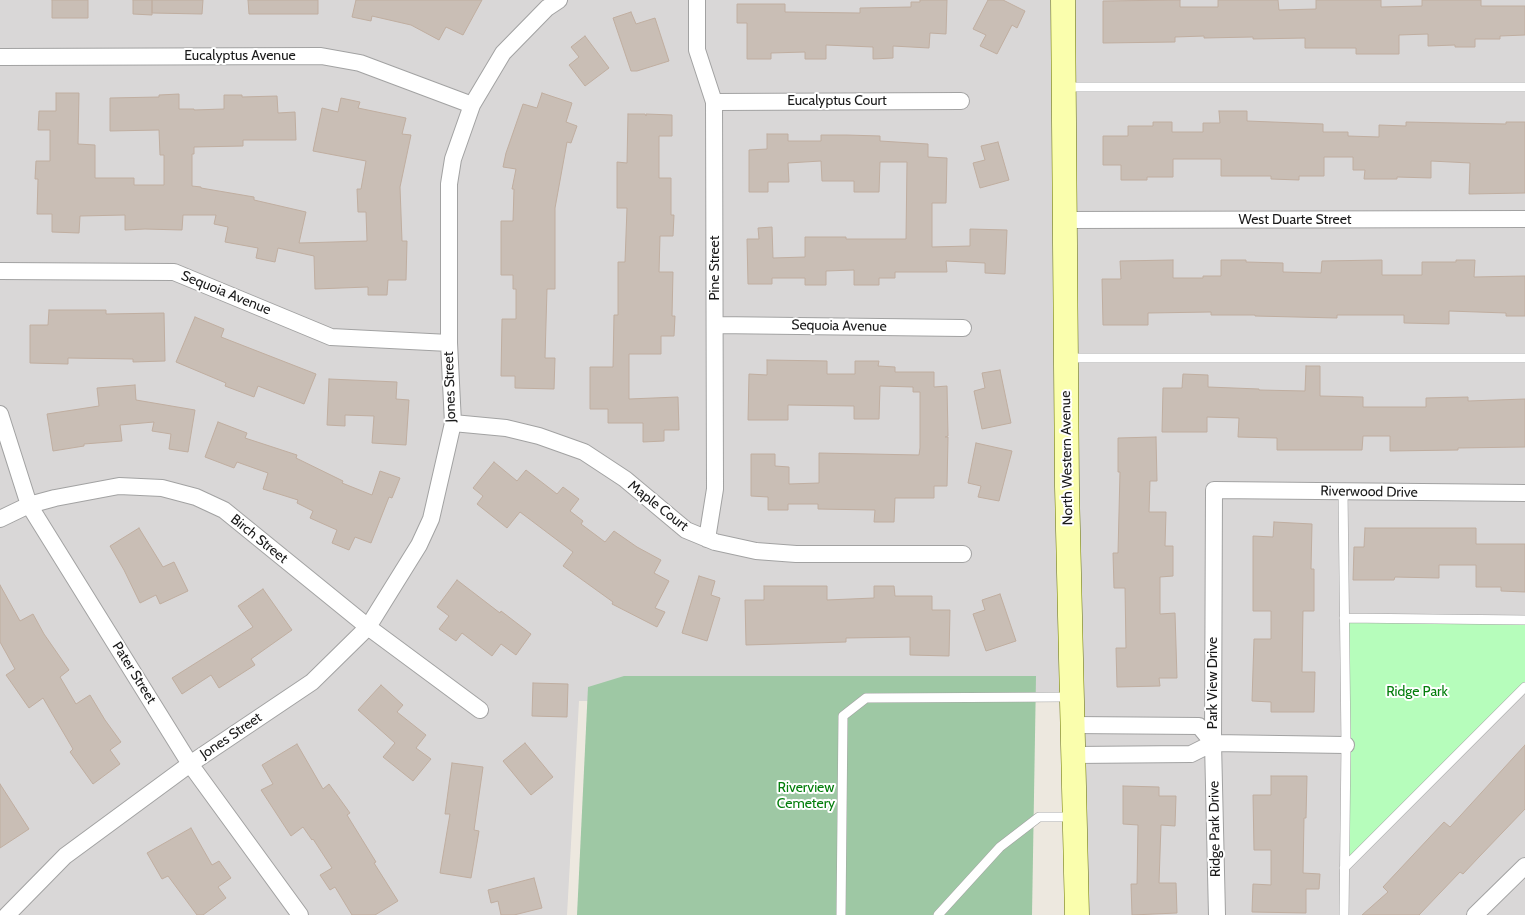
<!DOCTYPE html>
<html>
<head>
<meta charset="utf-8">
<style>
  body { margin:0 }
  canvas { display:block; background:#ede8df }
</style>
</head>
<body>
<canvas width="1525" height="915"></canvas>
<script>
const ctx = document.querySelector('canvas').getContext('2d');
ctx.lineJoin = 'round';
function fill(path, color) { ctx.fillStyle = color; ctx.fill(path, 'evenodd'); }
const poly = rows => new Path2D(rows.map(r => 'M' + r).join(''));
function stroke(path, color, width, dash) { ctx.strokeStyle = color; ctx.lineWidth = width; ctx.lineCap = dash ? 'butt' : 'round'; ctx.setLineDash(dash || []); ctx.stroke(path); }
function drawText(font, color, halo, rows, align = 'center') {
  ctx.font = font + ' Cabin,sans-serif'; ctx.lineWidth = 4; ctx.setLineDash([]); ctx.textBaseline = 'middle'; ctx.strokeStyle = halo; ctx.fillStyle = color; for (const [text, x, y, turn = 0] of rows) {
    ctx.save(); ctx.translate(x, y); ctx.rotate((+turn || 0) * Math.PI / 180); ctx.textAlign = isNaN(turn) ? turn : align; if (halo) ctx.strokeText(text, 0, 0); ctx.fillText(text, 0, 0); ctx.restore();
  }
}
fill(poly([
  [0,0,1525,0,1525,915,1076,915,1072,697,579,701,567,915,0,915]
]), '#d9d7d7');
fill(poly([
  [624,676,1036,676,1032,915,577,915,588,687]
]), '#9ec8a4');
fill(poly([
  [1344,618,1525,620,1525,687,1344,868]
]), '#b6fdbb');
const building = poly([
  [52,0,88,0,88,18,52,18,52,0],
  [133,0,152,0,152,15,133,14,133,0],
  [152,0,203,0,202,14,152,13,152,0],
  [248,0,318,0,318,14,249,14,248,0],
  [356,0,482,0,463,35,446,27,439,40,411,25,372,16,371,21,352,17,356,0],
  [920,0,947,0,946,34,930,33,929,48,893,46,893,58,873,59,873,47,826,45,826,59,805,59,805,52,771,53,771,59,747,59,747,23,737,23,737,4,785,4,785,12,860,13,860,8,911,7,911,2,920,2,920,0],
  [988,0,1003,0,1025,11,1017,28,1012,25,997,54,980,46,986,35,973,29,988,0],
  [1180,0,1180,7,1218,7,1218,0,1278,0,1279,10,1316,9,1316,0,1381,0,1381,7,1422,6,1422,0,1481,0,1481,6,1525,6,1525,35,1500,36,1500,39,1475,39,1475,47,1455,47,1455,45,1428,46,1428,34,1399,35,1399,54,1356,54,1356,48,1305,48,1305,38,1253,39,1253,37,1204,38,1204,36,1175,37,1175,42,1103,43,1103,1,1180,0],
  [631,12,636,24,655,18,669,61,637,71,631,71,613,18,631,12],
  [585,36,609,68,585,86,569,65,579,57,571,47,585,36],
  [56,93,79,93,78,144,95,145,95,178,134,178,134,185,164,185,164,155,160,155,159,130,110,131,110,98,159,97,159,95,179,94,179,109,194,109,194,110,224,109,224,95,242,95,242,97,277,96,278,113,295,112,296,140,243,140,243,146,194,147,194,154,192,154,192,186,201,187,201,188,254,197,254,200,306,212,299,243,367,241,366,212,358,212,357,189,361,189,366,161,313,151,322,108,338,112,341,98,360,102,358,108,406,118,402,134,411,135,400,187,402,241,407,241,406,280,388,280,387,295,368,295,368,287,315,289,314,256,278,248,275,262,256,258,258,248,225,242,228,227,214,224,216,215,183,215,182,230,145,229,125,230,125,215,80,216,79,233,52,232,52,214,37,214,38,179,35,179,36,161,50,161,50,130,38,130,39,111,56,111,56,93],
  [542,93,572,103,566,122,577,126,571,143,567,142,555,208,555,289,547,289,545,358,555,358,554,389,515,388,515,376,501,376,502,319,516,319,516,289,513,289,513,275,501,275,501,221,513,221,514,189,512,189,516,169,503,167,506,153,523,104,537,108,542,93],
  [1219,111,1247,111,1247,121,1323,124,1323,132,1348,132,1348,136,1379,137,1379,125,1406,126,1406,122,1506,124,1506,122,1525,122,1525,193,1469,194,1470,163,1431,161,1431,178,1397,177,1397,179,1364,179,1365,170,1353,170,1353,157,1324,157,1324,176,1299,176,1299,180,1271,179,1271,176,1221,176,1221,159,1173,159,1173,177,1147,177,1147,180,1121,180,1121,165,1103,165,1103,136,1128,136,1128,126,1153,126,1153,122,1172,122,1172,132,1203,132,1203,123,1220,123,1219,111],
  [628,114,645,114,646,116,646,114,672,115,672,136,659,136,659,178,671,178,671,215,674,215,673,236,660,236,659,272,673,272,672,316,675,316,674,336,661,336,661,354,629,354,629,399,678,397,679,430,664,430,664,441,643,442,643,423,608,423,608,409,590,409,590,367,613,367,614,315,618,315,618,262,625,262,627,208,617,208,617,162,627,163,628,114],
  [767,134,788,134,788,141,821,141,821,135,846,135,880,136,880,141,928,144,928,157,947,158,946,203,932,203,932,247,970,246,970,229,1007,230,1005,274,985,273,985,263,946,261,947,272,895,272,895,278,879,278,879,285,854,285,854,270,826,271,826,285,805,285,805,278,772,278,772,284,748,284,747,239,759,239,758,228,772,227,773,258,805,257,805,237,846,237,846,239,906,239,907,162,880,162,879,192,854,192,854,181,822,181,821,161,788,163,789,182,768,182,768,192,749,192,749,150,767,149,767,134],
  [998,142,1009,180,980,188,973,163,985,160,981,146,998,142],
  [1173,260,1173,278,1203,278,1203,276,1221,276,1221,260,1246,260,1246,262,1283,263,1283,272,1321,273,1322,261,1382,260,1382,275,1422,275,1422,262,1456,262,1456,260,1475,260,1474,277,1525,276,1525,316,1506,316,1506,313,1449,311,1449,324,1404,323,1404,315,1337,315,1337,318,1255,316,1255,315,1211,315,1211,312,1148,313,1148,325,1103,325,1102,279,1121,279,1120,261,1173,260],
  [49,310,106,310,106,314,164,313,165,361,133,362,133,359,68,358,68,364,30,363,30,325,48,325,49,310],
  [195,317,224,329,221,337,316,374,304,404,258,386,254,397,225,386,226,383,176,362,195,317],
  [767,360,827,361,827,374,855,374,855,361,879,361,878,366,895,367,895,372,934,372,934,387,947,386,948,436,945,437,948,437,947,486,934,486,934,498,895,498,894,522,874,522,875,510,818,509,818,504,788,504,788,510,768,510,768,497,751,496,751,454,775,454,775,466,789,467,789,484,819,483,819,453,919,455,920,448,920,392,913,392,913,387,880,386,879,419,854,419,854,406,788,405,788,420,748,420,749,374,767,375,767,360],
  [1306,366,1320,366,1320,396,1363,397,1363,407,1426,407,1426,398,1468,397,1468,401,1525,399,1525,447,1458,448,1458,450,1390,451,1390,436,1363,436,1362,450,1277,450,1277,438,1238,437,1239,418,1207,417,1207,432,1162,432,1163,388,1182,388,1183,374,1208,375,1208,387,1259,389,1259,390,1305,391,1306,366],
  [1000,370,1011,423,982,429,974,391,985,388,982,373,1000,370],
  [329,379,397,382,396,399,409,400,406,445,372,443,374,416,345,415,345,426,327,425,329,379],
  [135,385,136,400,195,410,188,452,169,449,171,434,152,431,154,422,120,425,122,441,84,444,84,446,53,451,47,414,99,406,97,388,135,385],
  [218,422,247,433,245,438,297,455,296,458,343,481,342,483,372,495,380,471,400,478,392,498,389,497,371,543,355,537,349,550,332,543,337,530,310,518,313,511,297,503,298,500,263,489,268,473,237,462,234,468,205,457,218,422],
  [1156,437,1157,481,1150,481,1149,512,1166,512,1165,546,1173,546,1173,576,1160,577,1160,614,1175,613,1177,678,1159,678,1160,686,1117,687,1116,648,1126,648,1125,588,1114,588,1113,553,1118,553,1120,472,1118,472,1118,438,1156,437],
  [976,443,1012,451,999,501,978,497,981,486,968,483,976,443],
  [494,462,517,481,526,470,557,494,563,487,579,499,570,511,583,521,581,524,605,542,614,531,637,547,661,560,654,573,669,581,655,608,665,612,657,627,612,604,613,602,563,566,573,552,520,512,507,528,477,504,483,496,473,488,494,462],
  [1274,522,1312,524,1311,569,1314,569,1314,611,1303,611,1302,672,1315,672,1314,712,1271,712,1271,702,1252,701,1254,639,1271,639,1271,611,1253,611,1253,536,1273,537,1274,522],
  [139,528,163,567,174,562,188,591,160,604,156,595,140,603,124,570,110,546,139,528],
  [1365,528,1476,528,1476,544,1525,544,1525,592,1501,591,1501,587,1476,587,1476,565,1439,565,1439,578,1395,577,1394,580,1353,580,1354,547,1364,547,1365,528],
  [699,576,715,581,711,595,720,598,707,641,682,633,699,576],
  [457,580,500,613,501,611,531,634,516,655,501,644,492,656,462,633,456,641,439,629,449,616,437,607,457,580],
  [0,585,20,621,33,614,44,634,69,670,60,677,76,704,90,695,105,720,121,742,110,750,120,764,93,784,70,752,73,749,43,698,29,708,6,675,15,669,0,642,0,585],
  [764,586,827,586,827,600,874,598,874,586,894,586,895,596,932,596,932,610,950,610,949,656,910,655,910,637,846,638,846,642,746,645,745,600,764,600,764,586],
  [263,589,292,630,251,659,255,665,219,688,211,675,182,694,172,678,253,627,238,606,263,589],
  [1000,594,1016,641,986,651,973,614,985,610,982,600,1000,594],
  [533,683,568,684,567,717,532,716,533,683],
  [381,685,403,705,397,712,426,735,416,748,431,759,413,781,383,757,395,743,358,710,381,685],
  [525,743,553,777,531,795,503,761,525,743],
  [297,744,323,789,329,784,350,813,347,815,376,862,374,863,398,901,375,915,352,915,335,887,330,890,320,875,332,868,313,839,312,840,303,827,291,836,261,790,273,784,262,765,297,744],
  [1525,745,1525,809,1479,857,1463,874,1460,872,1419,915,1362,915,1388,892,1383,887,1444,822,1450,827,1525,745],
  [452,763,483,767,474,830,479,831,471,878,440,873,450,814,445,814,452,763],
  [1271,776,1307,776,1306,818,1304,818,1303,873,1320,874,1319,889,1306,889,1306,913,1252,912,1253,884,1271,885,1271,850,1254,850,1253,795,1271,795,1271,776],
  [0,784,29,829,0,848,0,784],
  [1123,786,1159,787,1159,796,1176,796,1175,826,1161,825,1159,883,1176,883,1177,913,1132,915,1131,884,1137,884,1138,825,1123,824,1123,786],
  [191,828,212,865,219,861,231,878,218,887,226,898,203,915,197,915,168,876,162,879,147,853,191,828],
  [534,878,542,908,514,915,501,915,498,901,491,903,488,890,534,878]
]);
fill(building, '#c9beb5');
stroke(building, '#c0aea0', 1);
const lane = poly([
  [1065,87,1525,87],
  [1066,358,1525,358],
  [1343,491,1346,745,1344,915],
  [1344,618,1525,620],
  [1344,868,1525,687],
  [841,915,843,716,866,698,1070,697],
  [938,915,1000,847,1039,817,1075,817]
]);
const street = poly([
  [697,0,697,50,714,102,715,489,707,539],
  [0,57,321,56,360,63,472,105],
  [714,102,961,101],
  [1064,220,1525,219],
  [0,271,174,272,331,337,449,343],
  [715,325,963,328],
  [0,414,29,505,190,764,300,915],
  [453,423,506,428,539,436,584,452,625,479,686,530,715,542,756,551,796,554,963,554],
  [0,519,29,505,55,498,119,486,162,488,196,497,224,510,368,627,480,710],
  [1073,725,1199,726,1213,743],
  [1074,755,1191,754,1213,743,1346,745],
  [7,915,65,856,190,764,312,682,368,627,419,545,431,519,453,423,449,343,449,184,453,159,472,105,503,53,547,8,559,0],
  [1217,915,1213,743,1214,490,1525,493],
  [1475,915,1525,866]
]);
const secondary = poly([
  [1063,0,1067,487,1077,915]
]);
stroke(lane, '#a2a2a2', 10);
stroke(street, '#a2a2a2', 18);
stroke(secondary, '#687300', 25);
stroke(lane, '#fff', 9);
stroke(street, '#fff', 16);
stroke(secondary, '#fafead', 24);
drawText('14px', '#1b1b1b', '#fff', [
  ["Eucalyptus Avenue",240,56],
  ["Eucalyptus Court",837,101],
  ["West Duarte Street",1295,220],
  ["Pine Street",715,268,-90],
  ["Sequoia Avenue",226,293,22],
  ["Sequoia Avenue",839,326,1],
  ["Jones Street",450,387,-92],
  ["North Western Avenue",1067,458,-91],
  ["Riverwood Drive",1369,492,1],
  ["Maple Court",658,506,38],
  ["Birch Street",259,539,39],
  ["Pater Street",134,673,58],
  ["Park View Drive",1213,683,-90],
  ["Jones Street",231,736,-34],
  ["Ridge Park Drive",1215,829,-91]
]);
drawText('14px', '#047e0c', '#fff', [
  ["Ridge Park",1417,692],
  ["Riverview",806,788],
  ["Cemetery",806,804]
]);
</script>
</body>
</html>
